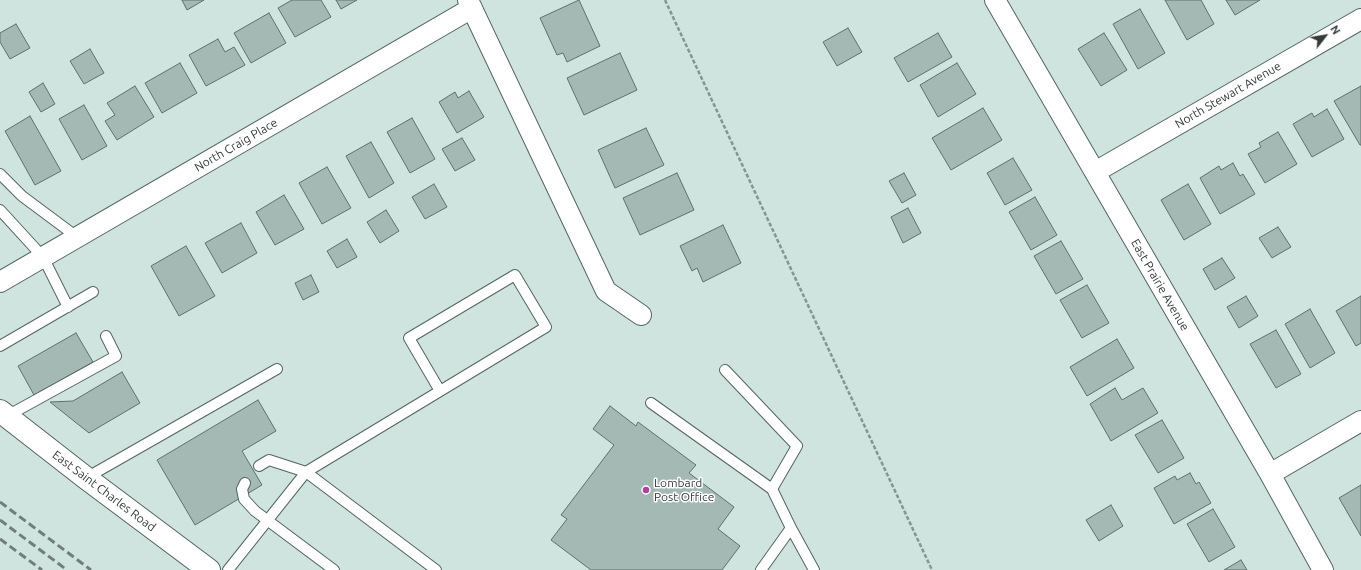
<!DOCTYPE html>
<html>
<head>
<meta charset="utf-8">
<style>
  body { margin:0 }
  #map { position:relative; width:1361px; height:570px; overflow:hidden; background:#cfe4df; font-family:Ubuntu,sans-serif }
  canvas { display:block }
  .north { position:absolute; left:1305px; top:16px; width:40px; height:40px; -webkit-text-stroke:3px #fff; paint-order:stroke; rotate:59deg; font-size:11px; font-weight:700; line-height:16px; text-align:center; color:#333b39 }
  .north::after { content:''; display:block; margin:auto; width:14px; height:18px; background:#333b39; clip-path:polygon(50% 0,100% 100%,50% 72%,0 100%) }
</style>
</head>
<body>
<div id="map">
<canvas width="1361" height="570"></canvas>
<div class="north">N</div>
</div>
<script>
const ctx = document.querySelector('canvas').getContext('2d');
ctx.lineJoin = 'round';
function fill(path, color) { ctx.fillStyle = color; ctx.fill(path, 'evenodd'); }
const poly = rows => new Path2D(rows.map(r => 'M' + r).join(''));
function stroke(path, color, width, dash) { ctx.strokeStyle = color; ctx.lineWidth = width; ctx.lineCap = dash ? 'butt' : 'round'; ctx.setLineDash(dash || []); ctx.stroke(path); }
function drawText(font, color, halo, rows, align = 'center') {
  ctx.font = font + ' Ubuntu,sans-serif'; ctx.lineWidth = 3; ctx.setLineDash([]); ctx.textBaseline = 'middle'; ctx.strokeStyle = halo; ctx.fillStyle = color; for (const [text, x, y, turn = 0] of rows) {
    ctx.save(); ctx.translate(x, y); ctx.rotate((+turn || 0) * Math.PI / 180); ctx.textAlign = isNaN(turn) ? turn : align; if (halo) ctx.strokeText(text, 0, 0); ctx.fillText(text, 0, 0); ctx.restore();
  }
}
const building = poly([
  [182,0,204,0,187,10,182,0],
  [292,0,321,0,331,17,295,37,278,8,292,0],
  [336,0,357,0,341,9,336,0],
  [579,0,600,46,567,62,563,53,557,55,540,18,579,0],
  [1165,0,1201,0,1214,24,1187,40,1165,0],
  [1226,0,1260,0,1235,15,1226,0],
  [1140,9,1165,53,1138,69,1113,24,1140,9],
  [269,13,286,43,251,63,234,33,269,13],
  [16,24,30,48,10,59,0,42,0,33,16,24],
  [848,28,862,52,837,66,823,42,848,28],
  [938,33,952,57,908,82,894,58,938,33],
  [1104,33,1127,70,1101,86,1078,49,1104,33],
  [218,39,225,52,234,47,245,65,206,86,189,55,218,39],
  [90,49,104,73,84,84,70,61,90,49],
  [620,53,637,90,584,115,567,78,620,53],
  [180,63,197,93,162,113,145,83,180,63],
  [957,63,976,94,938,117,920,85,957,63],
  [43,83,55,104,41,112,29,92,43,83],
  [135,86,154,117,117,140,105,121,115,115,107,103,135,86],
  [1361,86,1361,145,1360,145,1334,101,1361,86],
  [469,91,484,117,457,133,439,102,455,92,458,98,469,91],
  [84,105,107,146,82,160,59,119,84,105],
  [983,108,1002,140,951,170,932,138,983,108],
  [1327,109,1344,139,1312,157,1293,124,1312,113,1314,117,1327,109],
  [30,116,61,171,35,185,5,131,30,116],
  [412,118,435,159,410,173,387,132,412,118],
  [646,128,664,165,615,188,598,150,646,128],
  [1278,132,1297,164,1265,183,1248,154,1261,147,1259,143,1278,132],
  [462,138,475,160,455,171,442,149,462,138],
  [371,142,394,183,369,198,346,156,371,142],
  [1013,158,1032,190,1005,205,987,173,1013,158],
  [1233,163,1240,176,1243,174,1255,194,1220,214,1200,178,1219,166,1221,170,1233,163],
  [327,167,351,208,322,224,299,183,327,167],
  [677,173,694,210,640,235,623,198,677,173],
  [904,173,916,195,902,203,889,181,904,173],
  [434,184,447,207,425,219,412,197,434,184],
  [1188,184,1211,224,1184,240,1161,200,1188,184],
  [284,195,304,229,275,245,256,212,284,195],
  [1035,197,1057,235,1031,250,1009,212,1035,197],
  [908,208,921,233,903,243,891,217,908,208],
  [386,210,399,231,380,243,367,222,386,210],
  [241,223,257,253,222,273,205,243,241,223],
  [723,225,741,263,703,282,697,268,692,271,680,246,723,225],
  [1278,227,1291,247,1272,258,1259,238,1278,227],
  [347,239,357,257,337,268,327,251,347,239],
  [1061,241,1083,279,1056,294,1034,256,1061,241],
  [186,246,215,296,179,316,151,266,186,246],
  [1222,258,1235,278,1215,290,1203,269,1222,258],
  [311,275,319,292,303,300,295,283,311,275],
  [1087,285,1109,323,1082,338,1060,300,1087,285],
  [1246,296,1258,316,1239,328,1227,307,1246,296],
  [1361,296,1361,343,1356,346,1336,311,1361,296],
  [1310,309,1335,353,1310,368,1285,324,1310,309],
  [1276,330,1301,374,1276,388,1250,344,1276,330],
  [76,333,93,362,34,395,18,366,76,333],
  [1117,339,1134,368,1087,396,1070,367,1117,339],
  [122,372,140,403,89,433,50,402,73,401,122,372],
  [1115,388,1122,400,1143,388,1158,413,1111,441,1090,404,1115,388],
  [258,400,276,431,242,451,262,485,195,525,157,460,258,400],
  [610,406,636,426,638,422,696,465,689,473,734,507,718,529,740,546,722,570,591,570,551,540,567,519,561,515,614,445,593,429,610,406],
  [1162,420,1184,458,1158,473,1135,435,1162,420],
  [1190,473,1196,484,1199,482,1211,503,1174,524,1154,488,1175,476,1177,480,1190,473],
  [1361,485,1361,536,1339,498,1361,485],
  [1111,505,1123,526,1099,541,1086,520,1111,505],
  [1213,509,1235,547,1209,562,1187,524,1213,509],
  [1241,560,1247,570,1224,570,1241,560]
]);
fill(building, '#a4b8b4');
stroke(building, '#5e706c', 1);
const lane = poly([
  [0,174,22,196,77,237],
  [0,210,43,257,68,307],
  [0,346,93,292],
  [725,370,797,446,772,489],
  [651,403,772,489,791,528,761,570],
  [7,416,116,356,106,336],
  [259,466,269,460,306,472,546,327,515,275,409,338,440,391],
  [86,478,277,369],
  [245,483,242,489,244,499,255,511,334,570],
  [791,528,814,570],
  [228,570,306,472,436,570]
]);
const street = poly([
  [468,0,606,291,641,315],
  [995,0,1270,474,1323,570],
  [1095,172,1361,19],
  [0,282,472,8],
  [1270,474,1361,421]
]);
const secondary = poly([
  [0,411,86,478,209,570]
]);
stroke(lane, '#536561', 12);
stroke(street, '#536561', 22);
stroke(secondary, '#536561', 24);
stroke(poly([
  [665,0,932,570]
]), '#869591', 2.5, [4, 2]);
stroke(lane, '#fff', 10);
stroke(street, '#fff', 20);
stroke(secondary, '#fff', 22);
stroke(poly([
  [0,502,91,570],
  [0,520,67,570],
  [0,539,42,570]
]), '#717e7a', 3, [8, 4]);
for (const [x, y, r, color] of [
  [646,490,4,"#ab42a4"]
]) { const dot = new Path2D(); dot.arc(x, y, r, 0, 2 * Math.PI); ctx.fillStyle = color; ctx.fill(dot); stroke(dot, '#fff', 1.5); }
drawText('12px', '#333b39', '#fff', [
  ["North Stewart Avenue",1228,95,-30],
  ["North Craig Place",236,145,-30],
  ["East Prairie Avenue",1160,285,60],
  ["East Saint Charles Road",104,491,37]
]);
drawText('12px', '#333b39', '#fff', [
  ["Lombard",654,483],
  ["Post Office",654,497]
], 'left');
</script>
</body>
</html>
